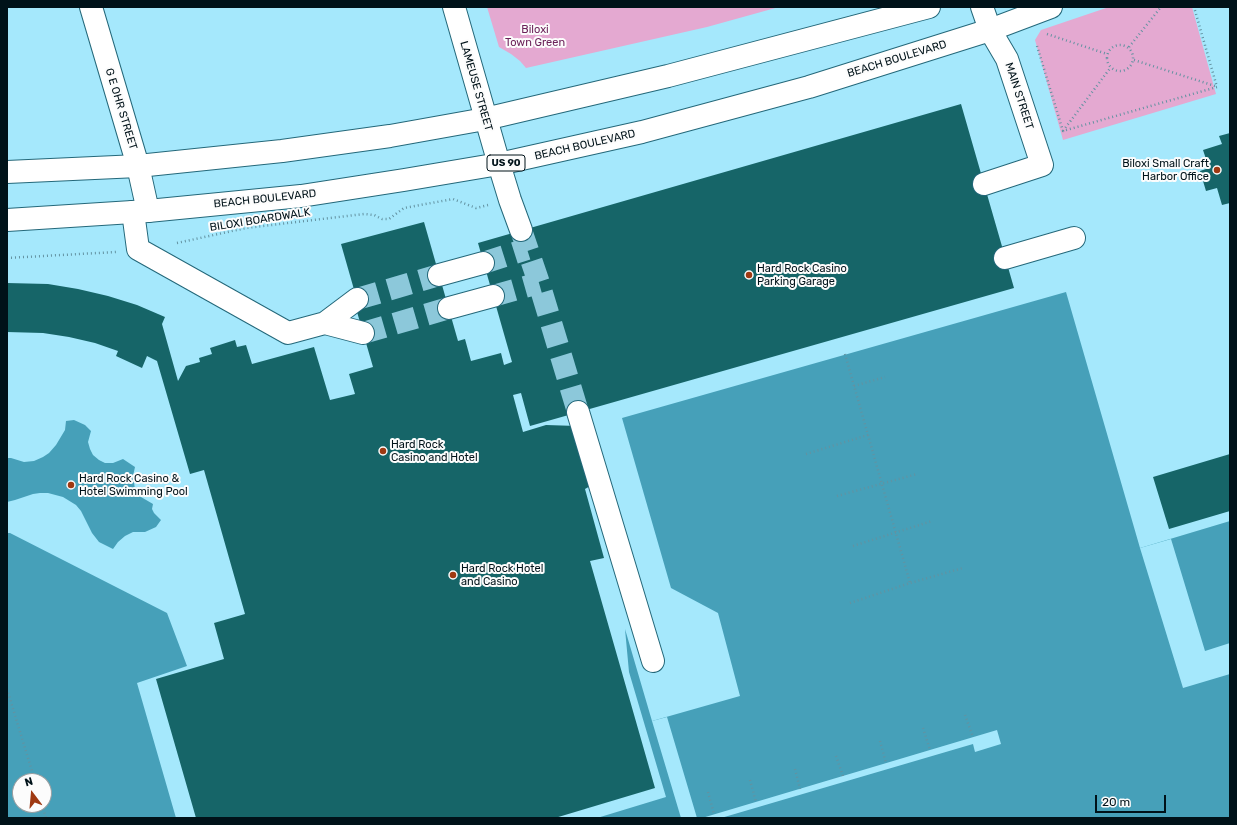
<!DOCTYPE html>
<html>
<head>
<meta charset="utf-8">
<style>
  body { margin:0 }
  #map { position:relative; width:1237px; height:825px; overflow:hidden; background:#a5e8fc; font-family:Rubik,sans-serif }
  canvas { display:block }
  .frame { position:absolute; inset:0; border:8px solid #001219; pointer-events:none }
  .north { position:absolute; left:12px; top:773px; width:40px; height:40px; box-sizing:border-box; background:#fcfcfc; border:1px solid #979ea1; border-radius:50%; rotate:344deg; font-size:11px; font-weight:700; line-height:16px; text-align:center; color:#001219 }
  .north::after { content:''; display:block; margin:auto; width:14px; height:18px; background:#9f3912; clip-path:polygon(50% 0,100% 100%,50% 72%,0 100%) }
  .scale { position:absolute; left:1095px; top:795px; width:71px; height:18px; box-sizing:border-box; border:2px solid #001219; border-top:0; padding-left:5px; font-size:12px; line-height:14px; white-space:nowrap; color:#001219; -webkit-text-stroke:3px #fcfcfc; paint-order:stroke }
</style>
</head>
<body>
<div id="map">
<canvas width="1237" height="825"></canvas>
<div class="frame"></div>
<div class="north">N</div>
<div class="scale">20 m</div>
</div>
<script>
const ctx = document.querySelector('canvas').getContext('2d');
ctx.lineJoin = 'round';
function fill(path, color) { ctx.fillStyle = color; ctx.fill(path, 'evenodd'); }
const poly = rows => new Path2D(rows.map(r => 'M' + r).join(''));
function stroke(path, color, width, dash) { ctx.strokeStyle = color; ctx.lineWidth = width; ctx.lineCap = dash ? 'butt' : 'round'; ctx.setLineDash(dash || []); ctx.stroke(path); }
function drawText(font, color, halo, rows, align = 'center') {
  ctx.font = font + ' Rubik,sans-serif'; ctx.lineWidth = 4; ctx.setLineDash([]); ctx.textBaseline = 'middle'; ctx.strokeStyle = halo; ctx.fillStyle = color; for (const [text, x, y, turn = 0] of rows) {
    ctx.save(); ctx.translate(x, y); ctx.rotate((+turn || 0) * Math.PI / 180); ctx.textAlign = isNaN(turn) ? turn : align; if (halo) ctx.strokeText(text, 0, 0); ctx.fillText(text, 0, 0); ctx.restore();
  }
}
fill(poly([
  [487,7,779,7,707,27,526,68,520,61,511,54,499,47],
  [1109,7,1192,7,1216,94,1063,140,1035,40,1041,30]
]), '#e4a9d1');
fill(poly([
  [1066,292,1140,548,1230,521,1230,818,597,818,666,797,629,672,625,629,652,721,740,696,718,613,671,588,622,418],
  [74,420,85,425,91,431,88,442,90,449,93,455,99,460,105,463,113,463,123,459,135,467,133,476,135,489,141,497,153,504,152,509,154,513,161,520,156,527,145,532,133,532,125,536,118,542,113,549,99,542,92,533,81,511,76,505,63,497,48,493,40,493,33,494,15,500,7,502,7,458,11,458,24,462,34,461,43,457,49,453,56,445,65,430,66,421],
  [7,533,10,533,167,613,187,666,137,683,176,818,7,818],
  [20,781,44,781,44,805,20,805]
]), '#46a0b9');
fill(poly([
  [1171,539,1205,651,1230,643,1230,674,1183,688,1140,548],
  [667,717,697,818,681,818,652,721],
  [997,730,1001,744,975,752,973,744,721,818,702,818]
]), '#a5e8fc');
fill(poly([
  [961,104,1014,288,530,426,521,393,513,395,523,432,546,425,577,426,592,485,585,489,604,558,590,561,655,788,555,818,196,818,156,679,224,659,214,623,245,614,204,470,190,474,157,361,147,356,142,368,116,356,118,351,95,343,69,337,43,333,7,332,7,283,48,284,78,289,108,296,137,305,165,317,162,324,178,381,186,366,200,362,199,358,212,354,210,348,235,340,237,347,246,345,252,364,314,347,330,400,355,394,349,374,373,367,355,305,359,307,341,244,424,222,458,341,465,339,471,361,501,353,504,365,512,362,478,243],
  [1230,133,1230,203,1222,205,1217,188,1206,191,1200,171,1209,168,1203,150,1222,144,1219,136],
  [1230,454,1230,511,1169,529,1153,477]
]), '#166568');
stroke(poly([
  [521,230,539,283,578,412],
  [483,263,527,249],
  [493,296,539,283],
  [357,299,439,275],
  [363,333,449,308]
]), '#8cc8da', 22, [22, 11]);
const minor = poly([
  [91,7,138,166,148,211],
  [454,7,499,164,510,200,521,230],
  [982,7,990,30,1007,59,1042,165,984,184],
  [133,212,138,249,288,333,325,323],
  [1005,258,1074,238],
  [439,275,483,263],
  [357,299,325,323,363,333],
  [449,308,493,296],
  [578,412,653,661]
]);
const major = poly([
  [7,172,138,166,282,151,390,136,485,119,668,76,929,7],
  [7,220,148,211,301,196,404,180,499,164,642,132,809,87,990,30,1051,7]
]);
stroke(minor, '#24687a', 24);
stroke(major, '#24687a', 24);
stroke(poly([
  [1047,34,1107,54],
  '1107 58a13 13 0 1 1 26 0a13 13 0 1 1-26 0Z',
  [1037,46,1063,131,1217,87,1194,7],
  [1129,47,1161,7],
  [1134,60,1215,86],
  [1063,131,1111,67],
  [177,243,246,228,364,214,374,215,382,219,389,219,404,208,453,199,476,208,488,205],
  [7,258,116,252],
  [845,354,910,583],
  [854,386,885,377],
  [806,454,868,435],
  [837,496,917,474],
  [853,546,932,521],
  [850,603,910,583,963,568],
  [7,689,35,781],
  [965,715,973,737],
  [923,728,930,750],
  [880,741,886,763],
  [836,756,843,776],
  [795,769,800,789],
  [750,780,756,802],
  [708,792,714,814],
  [42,805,46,818]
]), '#6392a1', 2.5, [1, 3]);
stroke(minor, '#fff', 22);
stroke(major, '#fff', 22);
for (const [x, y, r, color] of [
  [1217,170,4,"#9f3912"],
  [749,275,4,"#9f3912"],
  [383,451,4,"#9f3912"],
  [71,485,4,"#9f3912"],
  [453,575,4,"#9f3912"]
]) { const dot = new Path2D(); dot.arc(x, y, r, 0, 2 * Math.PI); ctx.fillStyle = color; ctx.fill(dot); stroke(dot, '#fcfcfc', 1.5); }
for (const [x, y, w] of [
  [506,163,38]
]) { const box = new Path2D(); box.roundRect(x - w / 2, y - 8, w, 16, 3); ctx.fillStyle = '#fcfcfc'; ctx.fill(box); stroke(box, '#001219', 1); }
drawText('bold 10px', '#001219', null, [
  ["US 90",506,163]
]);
drawText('11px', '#6c235a', '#fcfcfc', [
  ["Biloxi",535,30],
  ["Town Green",535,43]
]);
drawText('11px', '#001219', '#fcfcfc', [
  ["BEACH BOULEVARD",897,59,-17],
  ["LAMEUSE STREET",476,86,74],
  ["MAIN STREET",1019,96,72],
  ["G E OHR STREET",121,109,73],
  ["BEACH BOULEVARD",585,145,-13],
  ["BEACH BOULEVARD",265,199,-6],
  ["BILOXI BOARDWALK",260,220,-9]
]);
drawText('11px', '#001219', '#fcfcfc', [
  ["Biloxi Small Craft",1209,164,"right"],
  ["Harbor Office",1209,177,"right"],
  ["Hard Rock Casino",757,269],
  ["Parking Garage",757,282],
  ["Hard Rock",391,445],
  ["Casino and Hotel",391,458],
  ["Hard Rock Casino &",79,479],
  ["Hotel Swimming Pool",79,492],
  ["Hard Rock Hotel",461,569],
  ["and Casino",461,582]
], 'left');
</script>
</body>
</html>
